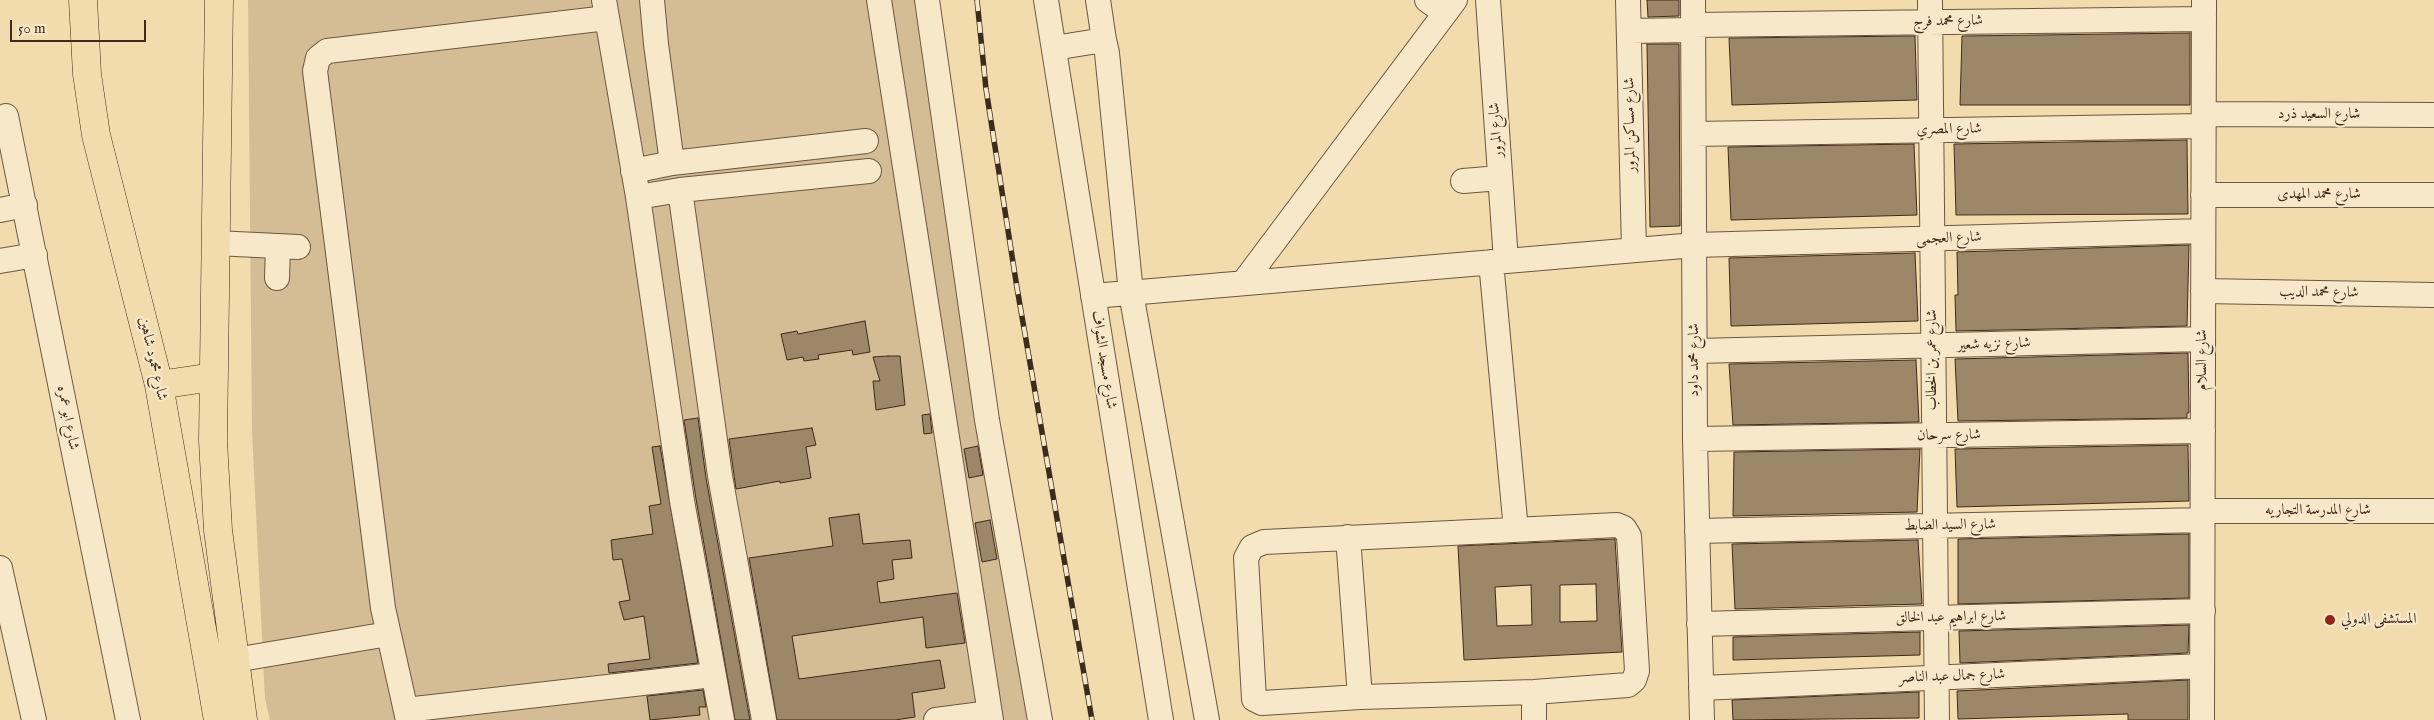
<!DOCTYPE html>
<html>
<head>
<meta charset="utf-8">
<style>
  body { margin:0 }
  #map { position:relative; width:2434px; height:720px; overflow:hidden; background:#f2dbad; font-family:"IM FELL English",serif }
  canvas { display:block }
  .scale { position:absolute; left:10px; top:20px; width:136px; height:22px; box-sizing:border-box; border:2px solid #3f2b1d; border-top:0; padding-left:6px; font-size:15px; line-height:18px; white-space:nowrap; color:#3f2b1d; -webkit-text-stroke:4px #f7e8ca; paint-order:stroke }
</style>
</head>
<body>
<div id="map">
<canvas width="2434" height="720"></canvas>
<div class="scale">50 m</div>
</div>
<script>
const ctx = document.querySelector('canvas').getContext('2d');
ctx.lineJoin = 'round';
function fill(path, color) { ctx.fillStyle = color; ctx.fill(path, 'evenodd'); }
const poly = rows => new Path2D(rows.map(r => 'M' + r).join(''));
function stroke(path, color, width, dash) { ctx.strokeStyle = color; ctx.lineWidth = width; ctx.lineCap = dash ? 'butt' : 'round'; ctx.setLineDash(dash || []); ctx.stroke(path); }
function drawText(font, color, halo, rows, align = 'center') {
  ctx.font = font + ' "IM FELL English",Amiri,serif'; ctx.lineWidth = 4.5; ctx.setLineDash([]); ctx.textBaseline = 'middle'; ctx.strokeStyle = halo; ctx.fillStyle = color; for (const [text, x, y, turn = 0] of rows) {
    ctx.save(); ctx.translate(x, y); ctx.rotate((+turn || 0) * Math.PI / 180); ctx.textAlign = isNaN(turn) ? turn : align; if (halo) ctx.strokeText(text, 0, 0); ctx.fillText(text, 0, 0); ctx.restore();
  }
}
fill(poly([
  [248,0,915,0,1040,720,270,720,265,699,252,431]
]), '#d4bd95');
const building = poly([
  [1647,0,1679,0,1679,16,1648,17,1647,0],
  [2190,33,2190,105,1960,105,1962,36,2190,33],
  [1915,36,1917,100,1732,105,1729,38,1915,36],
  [1647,44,1679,44,1680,226,1650,227,1647,44],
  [2187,140,2188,214,1956,215,1954,144,2187,140],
  [1914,144,1917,215,1731,220,1728,147,1914,144],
  [2189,245,2187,326,1956,331,1955,295,1958,295,1957,252,2189,245],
  [1915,253,1918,321,1731,326,1729,258,1915,253],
  [865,321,870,352,853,355,852,350,818,355,819,359,804,361,803,357,787,360,781,334,797,331,798,334,865,321],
  [2188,353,2189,413,2187,413,2187,418,1958,421,1955,359,2188,353],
  [888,356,900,356,905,405,876,410,873,381,880,381,873,357,888,356],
  [1916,360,1919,422,1733,425,1729,364,1916,360],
  [930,414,932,433,924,434,922,415,930,414],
  [698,418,706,478,750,720,735,720,696,499,684,420,698,418],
  [812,428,816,445,806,447,811,478,780,483,780,481,736,489,729,439,812,428],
  [2188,445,2189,501,1957,507,1955,449,2188,445],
  [660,446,698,663,609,673,608,664,650,659,644,616,624,620,619,602,630,600,622,559,613,560,611,540,653,534,649,506,661,504,652,447,660,446],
  [978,446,983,475,969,478,964,449,978,446],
  [1920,449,1917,512,1733,516,1734,452,1920,449],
  [859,514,863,544,910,540,912,558,892,560,894,579,877,582,880,603,957,593,965,643,926,648,923,617,792,636,799,679,940,660,945,688,912,693,915,717,895,720,777,720,749,558,833,546,829,518,859,514],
  [990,520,997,559,982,562,975,523,990,520],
  [2189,534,2189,598,1958,604,1958,539,2189,534],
  [1615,539,1622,652,1464,660,1458,546,1615,539],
  [1596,584,1597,621,1560,622,1560,585,1596,584],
  [1531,585,1532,625,1497,626,1495,587,1531,585],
  [1918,540,1922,604,1735,609,1732,544,1918,540],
  [2189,625,2188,653,1960,663,1959,631,2189,625],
  [1920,632,1920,655,1733,660,1733,637,1920,632],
  [2188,680,2188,720,2128,720,2128,714,1958,719,1957,691,2188,680],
  [703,690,706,707,699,707,700,715,650,720,647,696,703,690],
  [1919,692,1919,718,1733,720,1732,700,1919,692]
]);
fill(building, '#9c8768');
stroke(building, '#3f2b1d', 1);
const minor = poly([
  [604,0,638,197,682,501,722,720],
  [879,0,991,720],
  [927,0,987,420,1040,720],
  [1046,0,1161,720],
  [1098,0,1104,40],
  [1427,0,1445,13],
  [1488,0,1506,261],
  [1628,0,1634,250],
  [1693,0,1695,439,1702,720],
  [1930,0,1937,720],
  [1693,25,2204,19],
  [1629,31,1693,30],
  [1054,48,1104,40,1107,53,1131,293,1207,720],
  [2204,114,2434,115],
  [6,116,128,720],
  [1694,134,2203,126],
  [672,163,866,141],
  [633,171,672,163,656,44,652,0],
  [1463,181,1500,178],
  [680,190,869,171],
  [2203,195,2434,195],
  [638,197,680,190,720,476,764,720],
  [0,210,25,205],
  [215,243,298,247],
  [0,261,35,255],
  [1491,262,1516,530],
  [277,278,278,246],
  [1243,283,1455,0],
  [2203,291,2434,295],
  [1093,296,1695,245,2203,231],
  [1695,351,2203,339],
  [1695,439,2203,431],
  [2203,511,2434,511],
  [1617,525,1624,528,1629,536,1637,671,1634,680,1628,685,1534,692,1360,697,1262,703,1254,699,1246,558,1252,547,1264,542,1617,525],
  [1697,531,2203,520],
  [1348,537,1360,697],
  [0,568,34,720],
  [1699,624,2203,611],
  [235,660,388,634],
  [1701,688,2202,666],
  [1534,692,1534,720],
  [406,710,713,675],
  [408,720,383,608,315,71,318,58,327,51,607,18],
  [936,720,990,713],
  [2202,720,2204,0]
]);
const major = poly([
  [83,0,87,74,96,135,159,385,218,720],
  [219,0,213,441,218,530,243,720],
  [159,385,213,377]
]);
stroke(minor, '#6c5741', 26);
stroke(major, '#3f2b1d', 29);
stroke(minor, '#f7e8ca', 24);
stroke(major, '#f2dbad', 28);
const rail = poly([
  [977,0,986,89,1017,288,1092,720]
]);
stroke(rail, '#3f2b1d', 5.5);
stroke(rail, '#f7e8ca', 4, [11]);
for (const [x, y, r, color] of [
  [2330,620,6,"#8f2418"]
]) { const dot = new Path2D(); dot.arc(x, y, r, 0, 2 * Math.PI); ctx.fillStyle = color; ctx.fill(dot); stroke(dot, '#f7e8ca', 2); }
drawText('15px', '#3f2b1d', '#f7e8ca', [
  ["شارع محمد فرج",1948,22,-1],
  ["شارع السعيد ذرد",2319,115],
  ["شارع مساكن المرور",1631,125,-91],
  ["شارع المرور",1497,130,-94],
  ["شارع المصري",1949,130,-1],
  ["شارع محمد المهدى",2319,195],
  ["شارع العجمى",1949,239,-2],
  ["شارع محمد الديب",2319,293,1],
  ["شارع نزيه شعير",1994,345,-2],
  ["شارع محمود شاهين",152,359,77],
  ["شارع مسجد الشواف",1103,360,81],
  ["شارع محمد داود",1695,360,-90],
  ["شارع عمر بن الخطاب",1933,360,-90],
  ["شارع السلام",2203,360,-90],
  ["شارع ابو عمره",67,418,79],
  ["شارع سرحان",1949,436,-1],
  ["شارع المدرسة التجاريه",2318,511],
  ["شارع السيد الضابط",1950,526,-1],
  ["شارع ابراهيم عبد الخالق",1951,618,-1],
  ["شارع جمال عبد الناصر",1952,677,-2]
]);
drawText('15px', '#3f2b1d', '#f7e8ca', [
  ["المستشفى الدولي",2341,620]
], 'left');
</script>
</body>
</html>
